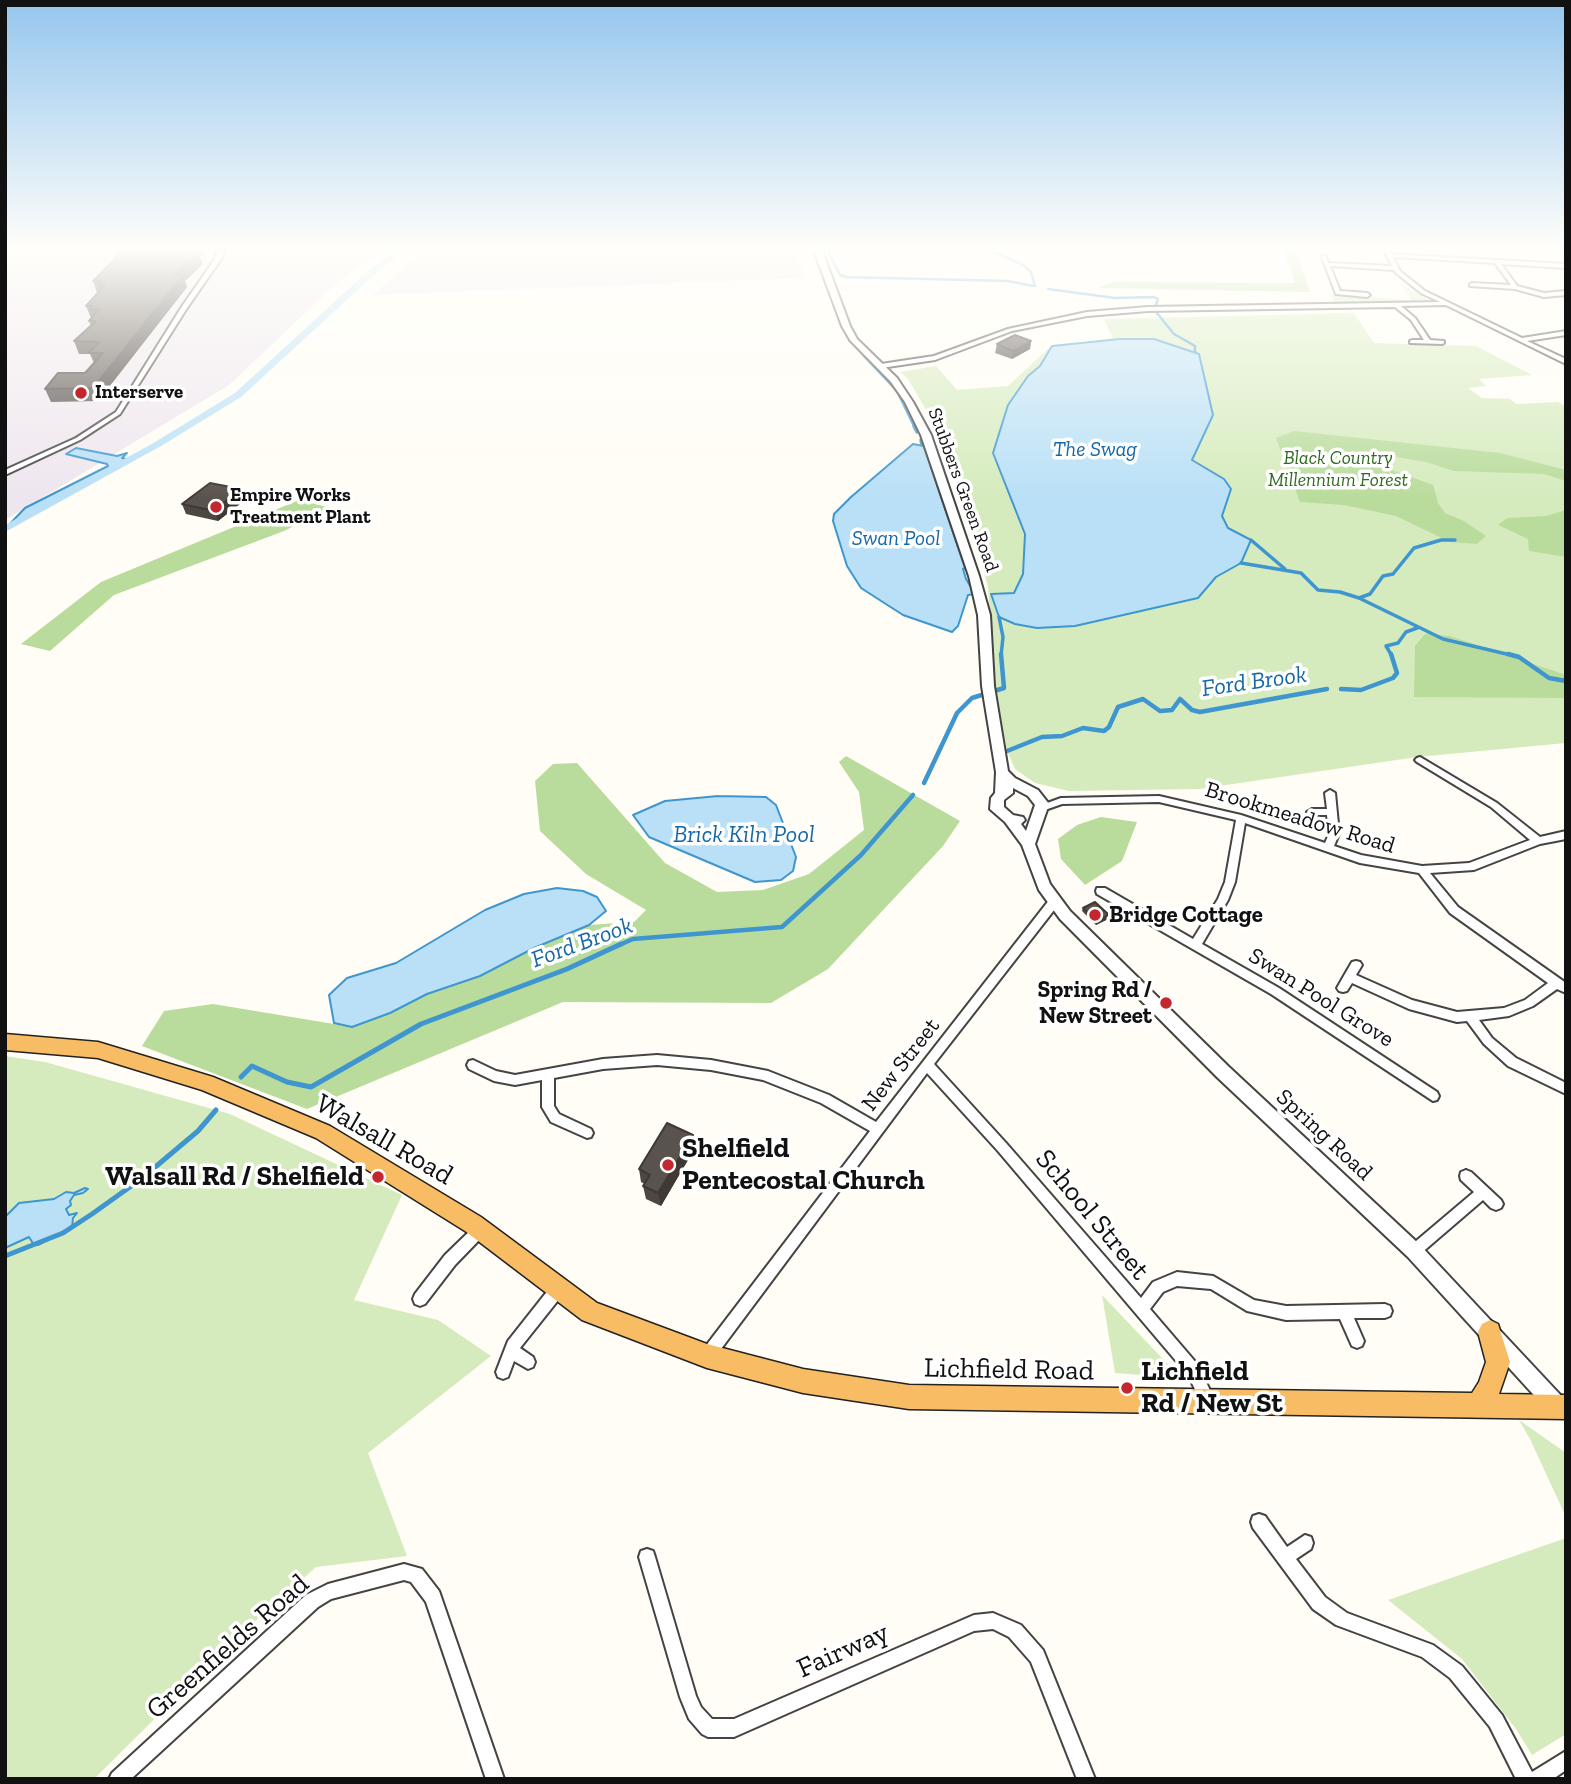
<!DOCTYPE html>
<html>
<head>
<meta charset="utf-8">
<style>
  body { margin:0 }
  #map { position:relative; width:1571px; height:1784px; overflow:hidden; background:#fffdf5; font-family:"Zilla Slab",serif }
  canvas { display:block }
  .frame { position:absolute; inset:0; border:7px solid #111; pointer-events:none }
</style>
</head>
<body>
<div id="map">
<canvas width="1571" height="1784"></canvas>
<div class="frame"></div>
</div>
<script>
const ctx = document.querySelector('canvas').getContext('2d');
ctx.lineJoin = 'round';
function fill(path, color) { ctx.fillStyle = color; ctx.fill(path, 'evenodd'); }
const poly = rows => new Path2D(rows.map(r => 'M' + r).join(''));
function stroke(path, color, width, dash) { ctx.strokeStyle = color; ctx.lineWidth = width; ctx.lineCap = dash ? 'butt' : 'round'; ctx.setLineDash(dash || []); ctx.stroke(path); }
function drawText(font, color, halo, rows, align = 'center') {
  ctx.font = font + ' "Zilla Slab",serif'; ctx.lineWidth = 7; ctx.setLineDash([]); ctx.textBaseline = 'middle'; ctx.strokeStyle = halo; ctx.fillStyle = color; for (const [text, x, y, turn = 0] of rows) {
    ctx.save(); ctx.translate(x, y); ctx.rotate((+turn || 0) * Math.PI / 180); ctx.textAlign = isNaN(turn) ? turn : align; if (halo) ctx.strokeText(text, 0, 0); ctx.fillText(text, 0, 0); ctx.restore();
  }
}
fill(poly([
  [5,248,383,248,350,271,229,385,5,520],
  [430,248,793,248,805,278,372,295]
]), '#eee6ef');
fill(poly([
  [1402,285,1426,298,1429,303,1335,303,1330,294,1359,296,1361,299,1372,299,1371,297,1411,300],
  [1354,313,1374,343,1476,346,1532,375,1479,379,1486,386,1468,388,1482,398,1510,399,1516,404,1558,402,1566,407,1566,743,1417,757,1199,789,1069,791,1035,783,1015,769,1007,751,995,688,988,586,942,437,908,379,900,372,936,366,957,390,1008,386,1048,349,1113,338,1104,319],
  [5,1056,45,1062,230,1114,402,1195,354,1300,438,1320,491,1356,368,1453,407,1556,316,1567,231,1643,94,1779,5,1779],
  [1102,1295,1181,1378,1115,1373],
  [1519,1420,1566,1453,1566,1517,1530,1439],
  [1566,1538,1566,1734,1532,1755,1516,1729,1462,1659,1388,1600]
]), '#d5ebbd');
fill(poly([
  [1283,248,1295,248,1310,292,1099,288,1113,282,1295,283],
  [1294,431,1500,453,1566,470,1566,481,1544,474,1454,471,1426,462,1397,457,1381,466,1433,485,1438,503,1445,513,1464,521,1486,536,1477,544,1450,542,1396,516,1344,505,1300,502,1276,438],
  [299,500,331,508,284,531,114,595,50,651,21,644,101,582],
  [1566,510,1566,557,1529,551,1528,539,1498,525,1507,518,1546,516],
  [1425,634,1450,636,1566,675,1566,698,1414,697,1415,646],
  [846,756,960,821,943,846,828,969,771,1003,563,1002,307,1109,142,1046,164,1011,213,1004,352,1027,390,1013,427,994,480,976,534,948,589,925,634,922,646,910,586,874,540,831,535,781,553,764,577,763,665,863,717,892,763,890,809,874,864,830,859,792,839,762],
  [1101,817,1137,822,1122,861,1085,885,1061,859,1058,839,1077,825]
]), '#b9dc9c');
const water = poly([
  [1120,339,1154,339,1199,354,1213,415,1192,460,1224,479,1231,489,1222,516,1228,528,1251,540,1241,563,1216,577,1198,598,1075,626,1037,628,1015,624,999,617,991,594,1014,593,1023,574,1025,534,993,453,1008,405,1028,376,1040,366,1052,346,1120,339],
  [913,444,924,446,965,568,963,569,966,579,975,594,968,595,958,626,952,632,903,615,861,588,847,566,833,521,834,514,851,497,913,444],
  [76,448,117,456,127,453,122,458,130,460,5,529,25,508,108,466,107,464,66,454,76,448],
  [718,796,766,797,776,805,796,857,793,871,781,880,755,882,649,837,633,815,665,801,718,796],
  [557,888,583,891,597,897,606,911,589,925,534,948,480,976,427,994,390,1013,352,1027,334,1023,329,995,347,978,396,963,485,910,524,894,557,888],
  [85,1188,88,1189,83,1193,74,1195,70,1201,71,1205,66,1209,69,1215,77,1213,73,1218,72,1227,38,1245,34,1245,29,1237,5,1248,5,1217,19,1203,54,1199,66,1192,74,1193,85,1188]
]);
fill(water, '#b9e0f7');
stroke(water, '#3f96cf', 2);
stroke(poly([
  [985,248,1023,265,1031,272,1035,286],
  [823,249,829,253,840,275,846,277,1008,281,1033,286],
  [1048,289,1115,298,1154,297,1158,299,1156,305],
  [1156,312,1174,334,1195,346,1195,352],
  [864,356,896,390],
  [899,395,915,428]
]), '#3f96cf', 2.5);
stroke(poly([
  [914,426,917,432],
  [921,440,922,445],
  [1251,540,1285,569],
  [1241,563,1301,573,1318,590,1340,592,1359,598,1443,639,1515,656],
  [1359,598,1370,594,1383,576,1393,574,1414,548,1441,540,1455,540],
  [999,617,1003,637,1001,656],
  [1392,656,1386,646,1398,643,1406,632,1417,628]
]), '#3f96cf', 3.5);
stroke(poly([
  [1508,654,1519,657,1549,678,1566,681],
  [1341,689,1361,690,1393,678,1397,673,1391,654],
  [1007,751,1042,737,1062,736,1083,728,1104,731,1109,727,1118,707,1143,699,1160,711,1172,710,1180,699,1192,710,1200,712,1327,689],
  [924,783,957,713,972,698,1004,688,1001,654],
  [617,946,633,939,782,927,861,855,913,795]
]), '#3f96cf', 4.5);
stroke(poly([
  [241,1077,252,1066,287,1082,311,1087,421,1024,567,969,621,944],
  [5,1256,63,1233,92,1214,141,1179,198,1131,216,1110]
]), '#3f96cf', 5);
fill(poly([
  [399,248,407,248,374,275,241,397,161,446,5,532,5,525,155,442,235,393,368,271,399,248]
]), '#b9e0f7');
const minor = poly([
  [219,248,225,248,221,259,187,308,120,414,80,440,5,475,5,470,76,438,116,412,181,308,215,259,219,248],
  [1383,248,1389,248,1391,254,1566,264,1566,268,1501,264,1517,286,1544,293,1566,291,1566,295,1544,297,1515,289,1470,286,1470,284,1472,283,1511,285,1495,263,1393,257,1400,271,1425,291,1522,338,1566,331,1566,335,1527,341,1566,359,1566,364,1446,305,1401,306,1415,318,1430,340,1444,341,1444,343,1442,344,1410,343,1410,341,1412,340,1424,340,1411,320,1395,307,1148,311,1087,316,1012,331,935,360,881,368,878,366,881,364,934,356,1008,329,1087,312,1148,307,1440,302,1421,293,1396,273,1394,270,1330,266,1340,291,1367,293,1370,295,1367,297,1336,294,1321,255,1325,255,1328,263,1392,266,1383,248],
  [1420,757,1497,803,1540,837,1566,831,1566,839,1540,844,1474,870,1430,873,1458,907,1566,983,1566,993,1557,989,1533,1006,1509,1016,1479,1020,1492,1038,1516,1058,1566,1083,1566,1094,1508,1066,1484,1044,1467,1021,1457,1022,1409,1009,1352,983,1347,991,1343,992,1339,991,1337,988,1345,974,1352,962,1356,961,1360,962,1362,965,1356,975,1412,1000,1457,1012,1504,1008,1525,1000,1548,983,1450,913,1419,873,1360,863,1245,823,1235,882,1228,900,1202,944,1279,988,1437,1092,1439,1096,1437,1100,1433,1101,1271,994,1097,894,1096,891,1097,888,1105,888,1193,939,1218,899,1225,882,1236,820,1159,802,1062,804,1042,811,1037,808,1039,806,1061,798,1159,796,1241,815,1325,843,1329,834,1327,815,1312,815,1307,812,1312,809,1327,809,1325,793,1330,790,1335,793,1339,834,1334,846,1361,855,1422,866,1469,863,1530,840,1491,807,1417,762,1415,760,1417,758,1420,757],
  [1054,898,1058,899,1059,902,1058,905,934,1064,1006,1143,1141,1298,1153,1282,1177,1272,1213,1276,1254,1300,1286,1306,1385,1304,1390,1306,1392,1311,1390,1316,1385,1318,1354,1318,1364,1341,1362,1346,1357,1348,1352,1346,1340,1319,1286,1320,1247,1311,1211,1289,1177,1286,1163,1292,1150,1309,1198,1365,1215,1401,1213,1406,1208,1408,1203,1406,1188,1375,998,1151,927,1073,712,1361,707,1363,702,1361,700,1356,702,1351,870,1131,821,1103,763,1080,711,1070,657,1065,603,1069,554,1078,554,1106,559,1114,591,1129,593,1133,591,1137,587,1138,551,1122,542,1107,542,1080,515,1085,494,1081,469,1069,467,1065,469,1061,473,1060,496,1071,515,1075,603,1059,657,1055,711,1060,768,1071,829,1095,876,1122,1050,899,1054,898],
  [1466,1170,1471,1172,1501,1200,1503,1204,1501,1208,1496,1210,1491,1208,1483,1200,1419,1255,1414,1257,1409,1255,1407,1251,1409,1247,1474,1192,1461,1180,1460,1176,1461,1172,1466,1170],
  [480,1224,485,1226,487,1230,485,1234,455,1265,425,1304,420,1306,415,1304,413,1299,415,1294,445,1255,475,1226,480,1224],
  [558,1282,563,1284,565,1289,563,1294,520,1348,533,1357,535,1362,533,1367,528,1369,514,1361,508,1377,503,1379,498,1377,496,1372,508,1341,553,1284,558,1282],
  [1259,1514,1265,1516,1287,1547,1305,1535,1311,1537,1313,1543,1311,1549,1296,1559,1325,1597,1347,1613,1433,1645,1462,1666,1502,1715,1532,1772,1566,1751,1566,1770,1553,1779,1516,1779,1490,1727,1450,1678,1422,1657,1336,1625,1313,1609,1253,1528,1251,1522,1253,1516,1259,1514],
  [647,1549,653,1551,655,1557,696,1696,701,1707,712,1719,734,1719,974,1615,993,1613,1021,1625,1043,1650,1095,1779,1077,1779,1031,1662,1009,1637,993,1629,974,1631,734,1737,708,1737,702,1734,689,1719,680,1697,639,1557,641,1551,647,1549],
  [404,1564,422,1569,439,1591,504,1779,486,1779,426,1602,411,1582,404,1580,331,1599,318,1607,131,1779,109,1779,112,1773,306,1595,328,1584,404,1564]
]);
const tertiary = poly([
  [813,248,821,248,850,326,857,339,897,378,913,402,931,435,979,576,990,615,994,686,1008,771,1015,778,1038,790,1049,804,1035,844,1050,884,1070,911,1229,1067,1420,1245,1566,1401,1566,1415,1559,1418,1552,1415,1408,1257,1217,1077,1060,919,1039,890,1022,845,1005,822,990,809,991,798,995,793,996,772,982,686,978,615,969,576,921,435,905,402,891,382,850,340,842,326,813,248],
  [1013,788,1028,796,1035,805,1026,831,1021,824,1025,820,1023,817,1013,815,1004,807,1004,800,1013,793,1013,788]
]);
const trunk = poly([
  [5,1034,98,1042,213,1077,330,1126,481,1217,597,1303,707,1344,803,1369,909,1385,1472,1393,1479,1382,1486,1362,1478,1332,1482,1324,1490,1320,1498,1324,1510,1362,1499,1394,1566,1395,1566,1419,909,1409,803,1393,707,1368,582,1320,465,1231,316,1138,202,1090,98,1058,5,1050,5,1034]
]);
stroke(minor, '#444', 4);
stroke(tertiary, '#444', 4);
stroke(trunk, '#222', 3);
fill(minor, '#fff');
fill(tertiary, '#fff');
fill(trunk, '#f7bc64');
fill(poly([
  [126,248,204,248,205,251,200,257,203,264,185,281,187,287,98,401,51,402,45,389,85,373,94,363,90,354,79,354,74,341,91,326,89,321,91,318,86,306,99,293,97,293,93,281],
  [1031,341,1030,349,1012,359,995,353,997,344],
  [241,489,245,500,218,521,186,514,182,504],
  [1083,908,1109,915,1108,919,1096,925,1082,911],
  [695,1148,661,1206,646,1199,643,1186,645,1184,641,1182,639,1169]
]), '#4d4742');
fill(poly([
  [194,248,204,248,205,251,200,257,203,264,185,281,187,287,98,401,93,388],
  [1031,341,1030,349,1012,359,1013,351],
  [241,489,245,500,218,521,214,511],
  [1109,915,1108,919,1096,925,1097,921],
  [693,1135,695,1148,661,1206,658,1193]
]), '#3f3936');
const building = poly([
  [126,248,194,248,190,252,199,252,174,275,183,275,93,388,45,389,58,373,85,373,103,353,89,353,99,342,74,341,96,321,89,321,99,309,90,309,92,306,86,306,105,285,99,285,102,281,93,281,126,248],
  [1015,335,1031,341,1013,351,997,344,1015,335],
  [210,483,241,489,214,511,182,504,210,483],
  [1095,902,1109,915,1097,921,1083,908,1095,902],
  [667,1123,693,1135,658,1193,643,1186,650,1175,639,1169,667,1123]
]);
fill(building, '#5a524d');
stroke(building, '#3f3936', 2);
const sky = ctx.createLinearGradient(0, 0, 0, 498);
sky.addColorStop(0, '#95c6ee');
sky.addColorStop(0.5, '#fffefa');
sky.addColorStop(1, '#fffefa00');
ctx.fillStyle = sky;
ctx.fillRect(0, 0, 1571, 498);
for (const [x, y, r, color] of [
  [81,393,7,"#c4262e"],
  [216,507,7,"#c4262e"],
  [1095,915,7,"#c4262e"],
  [1166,1003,7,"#c4262e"],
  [668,1165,7,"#c4262e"],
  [378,1177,7,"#c4262e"],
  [1127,1388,7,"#c4262e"]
]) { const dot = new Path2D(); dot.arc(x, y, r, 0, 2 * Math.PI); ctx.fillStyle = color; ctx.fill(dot); stroke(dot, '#fff', 2.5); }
drawText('bold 19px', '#111', '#fff', [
  ["Interserve",95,393],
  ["Empire Works",230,496],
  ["Treatment Plant",230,518]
], 'left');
drawText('italic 19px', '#2f6b1f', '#fff', [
  ["Black Country",1338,459],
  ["Millennium Forest",1338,481]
]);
drawText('19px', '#111', '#fff', [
  ["Stubbers Green Road",963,490,70]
]);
drawText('italic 21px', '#1768a6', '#fff', [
  ["The Swag",1095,450],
  ["Swan Pool",896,539]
]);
drawText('23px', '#111', '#fff', [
  ["Brookmeadow Road",1300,818,17],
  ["Swan Pool Grove",1321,998,32],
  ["New Street",901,1065,-52],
  ["Spring Road",1324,1135,43]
]);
drawText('bold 23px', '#111', '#fff', [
  ["Bridge Cottage",1109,915],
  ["Spring Rd /",1152,990,"right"],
  ["New Street",1152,1016,"right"]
], 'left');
drawText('italic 24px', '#1768a6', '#fff', [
  ["Ford Brook",1254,682,-8],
  ["Brick Kiln Pool",744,835],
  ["Ford Brook",582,943,-20]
]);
drawText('28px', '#111', '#fff', [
  ["Walsall Road",384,1140,30],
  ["School Street",1092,1215,50],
  ["Lichfield Road",1009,1370,1],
  ["Greenfields Road",228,1647,-41],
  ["Fairway",843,1651,-24]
]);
drawText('bold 28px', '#111', '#fff', [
  ["Shelfield",682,1149],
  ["Pentecostal Church",682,1181],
  ["Walsall Rd / Shelfield",364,1177,"right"],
  ["Lichfield",1141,1372],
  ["Rd / New St",1141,1404]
], 'left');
</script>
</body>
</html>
